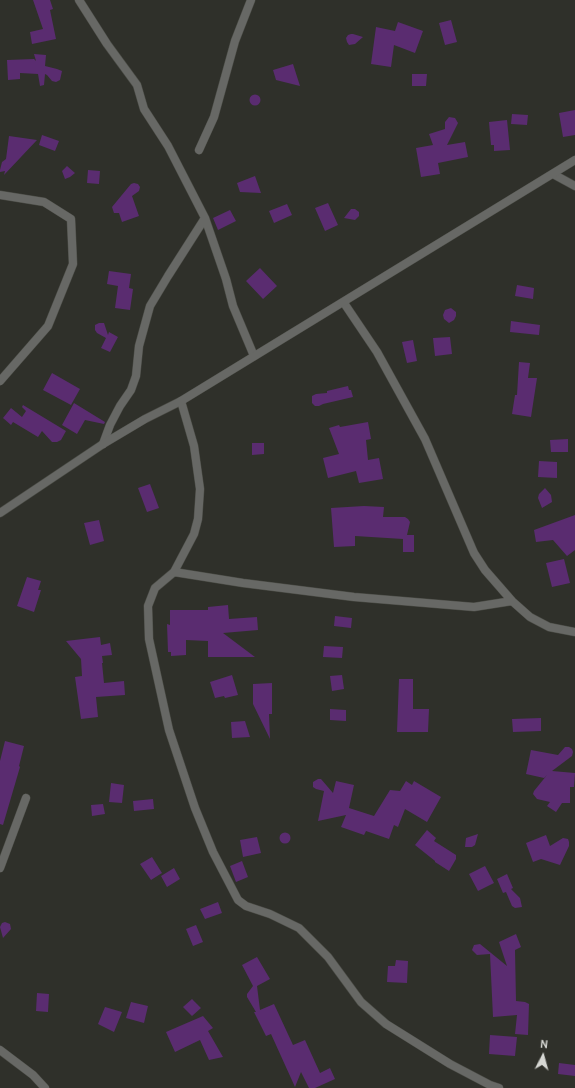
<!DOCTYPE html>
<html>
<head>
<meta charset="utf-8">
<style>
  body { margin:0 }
  #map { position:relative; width:575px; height:1088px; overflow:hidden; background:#2f302a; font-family:Cabin,sans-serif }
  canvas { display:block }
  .north { position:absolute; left:523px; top:1036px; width:40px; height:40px; -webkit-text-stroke:3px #2f302a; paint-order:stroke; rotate:6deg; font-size:11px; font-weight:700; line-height:16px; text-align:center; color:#d6d7d3 }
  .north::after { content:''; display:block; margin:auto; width:14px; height:18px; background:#d6d7d3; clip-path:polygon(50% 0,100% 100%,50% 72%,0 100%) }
</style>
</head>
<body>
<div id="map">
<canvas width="575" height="1088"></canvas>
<div class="north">N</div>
</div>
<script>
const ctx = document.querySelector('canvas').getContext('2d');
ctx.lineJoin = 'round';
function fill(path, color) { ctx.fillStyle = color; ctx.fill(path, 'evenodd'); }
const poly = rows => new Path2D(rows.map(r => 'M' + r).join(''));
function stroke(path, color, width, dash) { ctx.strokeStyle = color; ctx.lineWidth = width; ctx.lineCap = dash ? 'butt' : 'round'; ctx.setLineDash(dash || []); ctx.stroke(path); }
fill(poly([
  [33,0,50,0,53,9,50,10,56,39,32,44,30,32,43,29],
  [451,20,457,42,445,45,439,23],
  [398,22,423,31,415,53,394,45,391,67,371,64,376,27,395,31],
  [351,34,353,34,363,37,355,44,349,45,347,42,346,38,348,35],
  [34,54,46,55,45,66,57,69,62,71,60,80,56,82,52,81,47,75,45,74,44,85,40,86,38,74,20,73,20,79,8,80,7,60,34,59,36,61],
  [293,64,300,86,276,80,273,70],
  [412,74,427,74,426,86,412,86],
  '249.5 100a5.5 5.5 0 1 1 11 0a5.5 5.5 0 1 1-11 0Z',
  [575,110,575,135,563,137,559,113],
  [512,114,528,115,527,125,511,124],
  [449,117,455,118,458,123,447,145,465,142,468,157,438,163,440,174,421,177,416,148,433,145,429,134,445,129,445,122],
  [507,120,510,150,494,151,494,145,491,145,489,122],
  [42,135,59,141,55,151,39,145],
  [9,136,37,140,4,175,5,171,0,172,0,170,2,162,6,159],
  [67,166,75,173,70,177,65,179,62,171],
  [88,170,100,171,99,184,87,183],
  [255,176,261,193,240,192,237,183],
  [134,183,138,184,140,187,139,191,132,196,139,216,122,222,119,213,114,213,112,207,131,184],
  [328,203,338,225,325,231,315,208],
  [287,204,292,215,274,223,269,211],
  [351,209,355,209,359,212,359,216,355,220,344,218],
  [230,210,236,221,218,230,213,218],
  [260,268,277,286,263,299,246,281],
  [109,271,131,274,129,288,133,289,130,310,115,308,118,286,107,284],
  [517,285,534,288,533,299,515,296],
  [451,308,456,312,456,316,454,320,449,323,444,319,443,315,445,310],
  [511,321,540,325,539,335,510,332],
  [99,323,104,323,108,335,109,332,118,337,110,352,101,348,106,338,97,333,95,330,95,325],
  [450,337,452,354,435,356,433,338],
  [413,340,417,361,407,363,402,342],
  [519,362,530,363,528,378,537,378,531,417,512,414,515,395,517,395],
  [52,373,80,389,71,405,43,390],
  [348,386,349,390,351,390,353,397,323,404,319,406,315,406,312,403,312,396,316,394,327,393,327,391],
  [74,403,105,422,104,424,85,420,77,434,62,425],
  [23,405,66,431,61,440,57,442,52,442,42,431,38,437,13,422,11,425,3,418,11,408,22,417,26,411,22,407],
  [368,422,371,439,366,440,368,460,379,458,383,479,359,483,356,471,328,478,323,458,339,454,329,428,339,425,340,427],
  [568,439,568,452,551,452,550,440],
  [252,443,264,443,264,454,252,455],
  [539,461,557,462,557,478,538,477],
  [150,484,159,508,147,512,138,488],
  [545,488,551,495,552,502,542,508,538,498,539,494],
  [364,506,384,507,383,517,405,517,408,519,410,522,407,535,414,535,414,552,403,552,403,539,355,536,355,546,334,547,331,508],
  [575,515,575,550,567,556,553,540,536,542,534,530],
  [99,520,104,541,90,545,84,523],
  [564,559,570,583,552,587,546,563],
  [27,577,41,581,38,590,41,590,34,612,17,606],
  [228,605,229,619,257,617,258,630,223,633,255,657,208,657,208,641,186,640,186,655,171,656,171,652,168,652,167,624,170,625,170,610,208,610,208,607],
  [335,616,352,618,351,628,334,626],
  [100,637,101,645,110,643,112,655,102,656,103,663,102,663,104,683,124,681,125,695,96,697,98,717,81,719,75,677,82,676,81,659,66,641],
  [324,646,343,647,342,658,323,657],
  [232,675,238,695,225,698,224,696,215,698,210,682],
  [342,675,344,689,332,691,330,676],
  [399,679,413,679,413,709,429,709,428,732,397,732],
  [272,683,272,714,269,714,270,739,253,704,253,684],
  [330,709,346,710,346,721,330,720],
  [541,718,541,731,513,732,512,719],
  [245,721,250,737,232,738,231,722],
  [5,741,24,746,19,766,20,767,3,825,0,824,0,761],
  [565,747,569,747,572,749,573,752,572,756,552,771,575,773,574,787,570,787,570,803,562,803,556,812,547,806,550,802,537,799,533,794,534,791,547,775,544,778,526,774,531,750,558,755],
  [318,779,321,779,333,793,336,781,354,785,349,808,374,816,390,790,400,791,406,781,412,785,414,781,441,797,427,822,405,809,398,827,394,825,389,839,366,831,364,835,341,827,346,815,318,821,324,791,316,789,313,787,313,782],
  [111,783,124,785,122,803,109,802],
  [153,799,154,809,134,811,133,801],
  [103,804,105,814,92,816,91,805],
  [427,830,436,838,434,841,456,855,456,859,449,871,435,862,435,861,415,845],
  '279.5 838a5.5 5.5 0 1 1 11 0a5.5 5.5 0 1 1-11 0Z',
  [478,834,475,845,472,847,465,847,466,838],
  [546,835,550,846,563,838,568,839,569,842,569,846,560,865,541,859,533,862,526,843],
  [257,837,261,853,243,857,240,840],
  [152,857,162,873,151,880,140,864],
  [242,861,248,877,236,882,230,866],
  [485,866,494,883,478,891,469,874],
  [174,868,180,879,167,887,161,876],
  [507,874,513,888,511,889,520,898,522,907,515,908,512,906,506,892,503,893,497,879],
  [218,902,222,913,205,919,200,909],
  [5,922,10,924,11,929,3,938,0,927,2,923],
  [196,925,203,942,193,946,186,929],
  [516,934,521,947,515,950,516,1001,525,1002,529,1004,528,1035,515,1034,517,1015,493,1017,490,954,477,955,472,950,474,945,480,944,507,966,499,942],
  [257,957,270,979,257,986,260,1010,274,1004,293,1045,305,1040,320,1073,330,1068,335,1079,315,1088,309,1088,301,1072,295,1087,271,1034,266,1036,254,1012,256,1012,247,997,247,994,253,986,242,965],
  [396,960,408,961,407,983,387,982,388,966,395,966],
  [37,993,49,994,48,1012,36,1011],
  [192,999,201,1008,192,1016,183,1007],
  [131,1002,148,1006,144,1023,126,1018],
  [105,1007,122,1012,114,1032,98,1024],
  [203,1016,213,1028,208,1031,223,1057,209,1060,200,1040,175,1052,166,1032],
  [490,1035,517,1037,515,1056,489,1054],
  [559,1063,575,1065,575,1076,558,1074]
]), '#5a2c70');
const minor = poly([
  [79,0,107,44,137,85,144,109,168,146,205,218,226,279,233,306,254,356],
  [199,150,214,117,235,41,251,0],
  [553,174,575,186],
  [0,195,44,202,71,219,73,264,48,326,0,381],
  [344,303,377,352,425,439,474,553,485,570,512,601,530,617,549,627,575,632],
  [181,401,194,446,200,489,198,519,194,534,174,572,155,588,148,606,149,639,169,730,195,808,213,852,238,900,246,906,270,914,299,928,328,957,361,1002,386,1024,450,1064,490,1085,499,1088],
  [103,444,110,425,120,406,131,390,136,376,139,346,150,306,168,276,205,218],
  [174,572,243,583,354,597,474,607,512,601],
  [0,868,26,798],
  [0,1050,33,1075,45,1088]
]);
const tertiary = poly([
  [0,513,103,444,145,419,181,401,575,160]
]);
stroke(minor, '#4a4b45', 9);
stroke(tertiary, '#4a4b45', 9);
stroke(minor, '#676865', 8);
stroke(tertiary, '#676865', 8);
</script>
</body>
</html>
